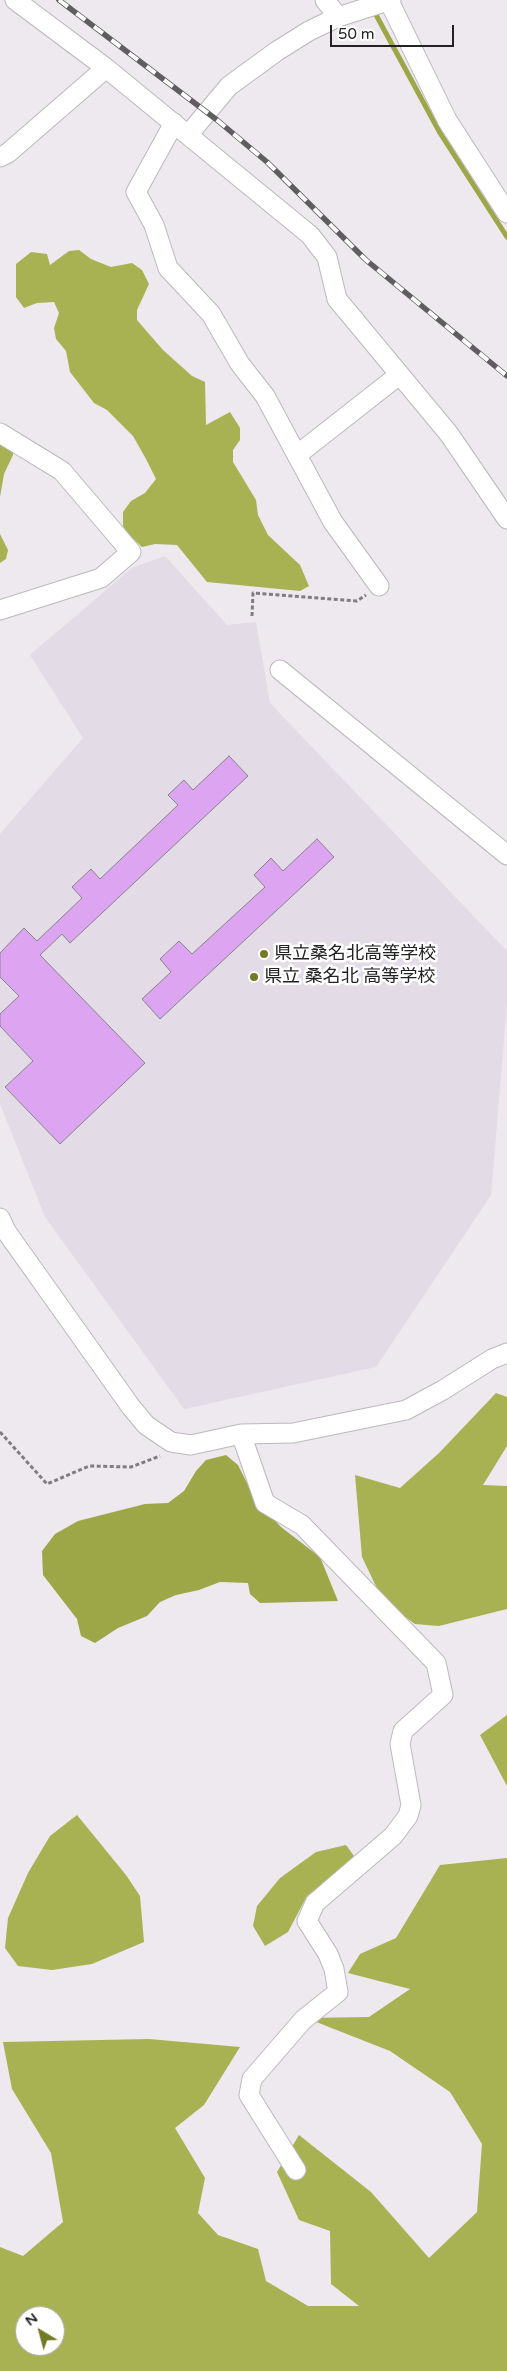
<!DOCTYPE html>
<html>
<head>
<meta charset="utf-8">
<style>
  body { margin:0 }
  #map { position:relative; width:507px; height:2371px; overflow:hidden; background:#ede9ee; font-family:"Varela Round",sans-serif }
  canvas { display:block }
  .north { position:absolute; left:15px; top:2306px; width:50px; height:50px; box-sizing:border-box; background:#fff; border:1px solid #a7a7a7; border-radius:50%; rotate:323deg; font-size:14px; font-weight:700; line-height:20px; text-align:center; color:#232223 }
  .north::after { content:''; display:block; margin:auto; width:18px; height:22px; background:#727a24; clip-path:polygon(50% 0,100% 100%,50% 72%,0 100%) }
  .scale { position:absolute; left:330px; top:25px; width:124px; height:22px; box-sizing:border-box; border:2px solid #232223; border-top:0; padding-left:6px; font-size:15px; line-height:18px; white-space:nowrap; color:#232223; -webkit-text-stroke:4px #fff; paint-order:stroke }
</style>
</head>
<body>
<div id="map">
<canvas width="507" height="2371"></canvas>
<div class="north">N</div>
<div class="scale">50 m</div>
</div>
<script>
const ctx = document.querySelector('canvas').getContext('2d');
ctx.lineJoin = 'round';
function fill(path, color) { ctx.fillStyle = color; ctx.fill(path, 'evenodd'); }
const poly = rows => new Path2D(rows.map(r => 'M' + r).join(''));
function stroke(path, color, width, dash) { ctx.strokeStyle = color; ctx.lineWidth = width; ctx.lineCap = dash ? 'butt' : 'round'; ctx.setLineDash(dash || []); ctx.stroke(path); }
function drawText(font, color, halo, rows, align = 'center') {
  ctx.font = font + ' "Varela Round","Noto Sans JP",sans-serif'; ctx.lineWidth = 5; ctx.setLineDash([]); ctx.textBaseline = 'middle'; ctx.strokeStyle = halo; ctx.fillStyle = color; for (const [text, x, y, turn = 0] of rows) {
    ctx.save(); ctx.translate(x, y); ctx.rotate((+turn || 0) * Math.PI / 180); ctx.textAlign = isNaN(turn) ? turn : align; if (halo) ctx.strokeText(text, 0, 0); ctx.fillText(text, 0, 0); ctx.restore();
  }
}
fill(poly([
  [165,556,227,625,256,622,270,703,507,951,507,1003,491,1195,376,1367,184,1409,45,1217,0,1104,0,834,83,738,30,655,132,568]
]), '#e3dbe6');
fill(poly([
  [79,250,91,259,111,267,132,263,142,270,149,284,137,310,137,320,163,350,192,376,205,382,206,425,230,412,240,428,240,440,233,450,233,462,256,500,258,515,268,535,300,565,309,586,300,591,207,582,177,545,155,544,142,547,128,534,123,526,123,512,131,501,145,493,156,479,146,459,133,436,107,410,94,403,70,372,66,351,56,339,54,328,59,313,54,302,37,303,24,308,16,297,16,264,31,252,47,254,50,265,69,251],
  [0,441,13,448,13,455,4,474,0,497],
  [0,534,8,550,6,559,0,563],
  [496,1393,507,1397,507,1446,483,1485,507,1486,507,1609,439,1626,415,1624,383,1601,362,1557,355,1475,400,1488,439,1453],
  [507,1715,507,1786,480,1735],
  [77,1815,126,1875,140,1896,144,1942,92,1964,52,1970,18,1966,5,1948,8,1918,28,1873,50,1836],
  [346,1845,354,1856,338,1872,307,1896,288,1932,265,1946,253,1926,257,1906,280,1878,316,1852],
  [507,1858,507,2371,0,2371,0,2247,23,2256,63,2222,51,2153,12,2089,3,2042,149,2039,240,2047,204,2105,175,2128,205,2178,198,2213,218,2235,258,2249,266,2281,308,2306,359,2306,331,2284,330,2231,299,2220,277,2172,299,2135,371,2192,429,2258,477,2212,482,2144,450,2092,390,2051,306,2018,369,2017,410,1989,348,1973,360,1954,396,1938,440,1865],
  [25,2316,55,2316,55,2346,25,2346]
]), '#a8b252');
fill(poly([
  [226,1455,238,1465,250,1489,265,1510,281,1527,320,1557,338,1601,260,1603,250,1594,248,1583,220,1582,199,1590,176,1595,160,1602,147,1616,118,1628,95,1643,81,1636,77,1619,43,1575,42,1551,55,1534,78,1521,145,1504,168,1503,184,1491,196,1471,206,1460]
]), '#9da747');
stroke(poly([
  [375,13,440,133,507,237]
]), '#9da747', 5);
const building = poly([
  [229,756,248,776,70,943,62,934,40,955,145,1063,60,1144,5,1087,33,1061,0,1026,0,1014,19,996,0,977,0,953,24,928,37,941,82,898,72,887,91,869,100,879,178,805,168,795,184,780,193,790,229,756],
  [317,839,334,857,160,1019,142,999,171,972,160,959,179,941,192,954,265,887,254,875,271,858,283,871,317,839]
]);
fill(building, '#dca4f1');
stroke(building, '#878489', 1);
const minor = poly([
  [15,0,106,68,310,235,327,257,337,299,449,434,507,519],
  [325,0,338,17],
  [389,1,447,120,507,213],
  [174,123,136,192,154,225,168,268,211,314,240,364,265,396,333,522,379,586],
  [188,135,229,86,277,51,309,31,338,17,391,0],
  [0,157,8,153,106,68],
  [0,433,62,471,131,552,101,578,0,610],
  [297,455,399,375],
  [280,670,507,855],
  [0,1218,6,1231,131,1407,146,1425,171,1442,191,1445,241,1434,293,1433,406,1410,443,1390,492,1359,507,1353],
  [241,1434,265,1503,302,1525,436,1663,443,1695,403,1731,400,1744,411,1805,408,1816,393,1836,315,1903,307,1921,328,1954,334,1969,338,1992,303,2020,252,2079,249,2095,296,2170]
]);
stroke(minor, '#bcb8bd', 21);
stroke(poly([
  [252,616,253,593,357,601,366,595],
  [0,1432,47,1484,89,1466,131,1467,160,1456]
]), '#7f7d80', 3, [4, 2.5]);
stroke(minor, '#fff', 19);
const rail = poly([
  [59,0,217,120,267,162,366,260,507,376]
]);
stroke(rail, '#5f5d5f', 5.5);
stroke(rail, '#fff', 4, [11]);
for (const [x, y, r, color] of [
  [264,954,5,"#727a24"],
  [254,977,5,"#727a24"]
]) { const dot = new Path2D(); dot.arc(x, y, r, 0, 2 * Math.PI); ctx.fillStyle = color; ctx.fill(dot); stroke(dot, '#fff', 2); }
drawText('18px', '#232223', '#fff', [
  ["県立桑名北高等学校",274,954],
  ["県立 桑名北 高等学校",264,977]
], 'left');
</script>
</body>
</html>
